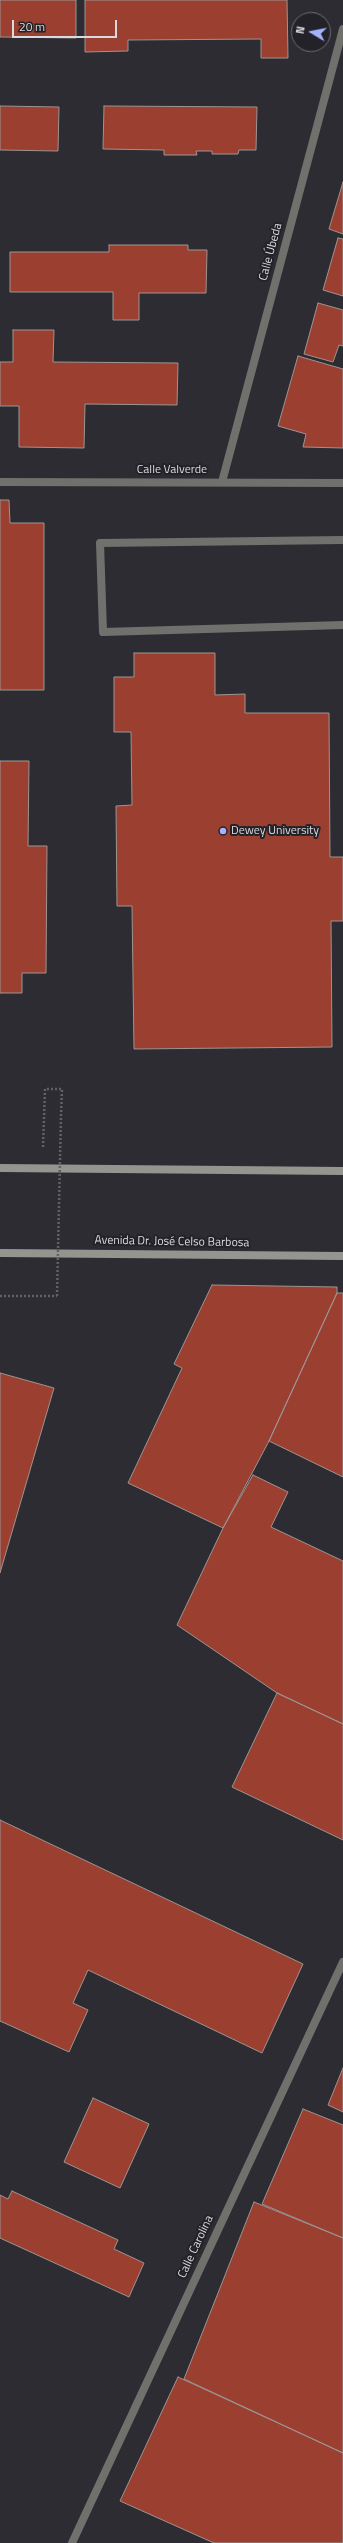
<!DOCTYPE html>
<html>
<head>
<meta charset="utf-8">
<style>
  body { margin:0 }
  #map { position:relative; width:343px; height:2543px; overflow:hidden; background:#2d2c32; font-family:"Titillium Web",sans-serif }
  canvas { display:block }
  .north { position:absolute; left:291px; top:12px; width:40px; height:40px; box-sizing:border-box; background:#232228; border:1px solid #6c6b70; border-radius:50%; rotate:280deg; font-size:11px; font-weight:700; line-height:16px; text-align:center; color:#dad9dd }
  .north::after { content:''; display:block; margin:auto; width:14px; height:18px; background:#a7b1fc; clip-path:polygon(50% 0,100% 100%,50% 72%,0 100%) }
  .scale { position:absolute; left:12px; top:20px; width:105px; height:18px; box-sizing:border-box; border:2px solid #dad9dd; border-top:0; padding-left:5px; font-size:12px; line-height:14px; white-space:nowrap; color:#dad9dd; -webkit-text-stroke:3px #232228; paint-order:stroke }
</style>
</head>
<body>
<div id="map">
<canvas width="343" height="2543"></canvas>
<div class="north">N</div>
<div class="scale">20 m</div>
</div>
<script>
const ctx = document.querySelector('canvas').getContext('2d');
ctx.lineJoin = 'round';
function fill(path, color) { ctx.fillStyle = color; ctx.fill(path, 'evenodd'); }
const poly = rows => new Path2D(rows.map(r => 'M' + r).join(''));
function stroke(path, color, width, dash) { ctx.strokeStyle = color; ctx.lineWidth = width; ctx.lineCap = dash ? 'butt' : 'round'; ctx.setLineDash(dash || []); ctx.stroke(path); }
function drawText(font, color, halo, rows, align = 'center') {
  ctx.font = font + ' "Titillium Web",sans-serif'; ctx.lineWidth = 4; ctx.setLineDash([]); ctx.textBaseline = 'middle'; ctx.strokeStyle = halo; ctx.fillStyle = color; for (const [text, x, y, turn = 0] of rows) {
    ctx.save(); ctx.translate(x, y); ctx.rotate((+turn || 0) * Math.PI / 180); ctx.textAlign = isNaN(turn) ? turn : align; if (halo) ctx.strokeText(text, 0, 0); ctx.fillText(text, 0, 0); ctx.restore();
  }
}
const building = poly([
  [0,0,76,0,76,38,0,37,0,0],
  [85,0,287,0,288,58,261,58,261,39,128,40,128,51,85,52,85,0],
  [0,106,59,107,58,151,0,150,0,106],
  [104,106,257,107,256,150,239,150,238,154,212,154,212,151,196,151,197,155,164,155,164,150,103,149,104,106],
  [343,182,343,234,329,229,343,182],
  [338,238,343,239,343,296,323,290,338,238],
  [109,245,188,245,188,250,207,250,206,293,139,293,139,320,113,320,113,292,10,292,10,252,109,252,109,245],
  [318,303,343,310,343,346,339,345,333,362,304,354,318,303],
  [13,330,54,330,53,362,178,363,177,405,85,404,84,448,19,447,19,406,0,406,0,362,13,362,13,330],
  [298,356,343,369,343,448,303,447,306,434,278,426,298,356],
  [0,500,9,500,10,523,44,523,44,690,0,690,0,500],
  [134,653,215,653,215,695,245,694,245,713,329,713,330,857,343,857,343,921,331,921,332,1047,134,1049,132,906,117,906,116,806,132,805,131,732,114,732,114,677,134,677,134,653],
  [0,761,29,761,28,846,47,846,46,973,22,973,22,993,0,993,0,761],
  [212,1285,337,1287,337,1293,269,1441,223,1528,128,1483,182,1368,174,1364,212,1285],
  [337,1293,343,1293,343,1477,269,1441,337,1293],
  [0,1373,54,1388,0,1573,0,1373],
  [253,1475,288,1492,271,1527,343,1561,343,1724,277,1693,177,1625,223,1528,253,1475],
  [277,1693,343,1724,343,1840,232,1787,277,1693],
  [0,1820,303,1964,262,2053,88,1970,73,2003,88,2010,69,2052,0,2021,0,1820],
  [343,2068,343,2112,328,2105,343,2068],
  [93,2098,149,2124,120,2188,64,2162,93,2098],
  [303,2109,343,2125,343,2238,262,2204,303,2109],
  [12,2191,118,2240,114,2249,144,2263,129,2297,0,2238,0,2195,8,2199,12,2191],
  [254,2202,343,2238,343,2453,184,2379,254,2202],
  [178,2377,343,2453,343,2543,214,2543,120,2501,178,2377]
]);
fill(building, '#9b4031');
stroke(building, '#9e9492', 1);
stroke(poly([
  [43,1147,45,1089,62,1089,61,1115],
  [0,1296,57,1296]
]), '#626166', 2.5, [2, 2]);
stroke(poly([
  [343,540,100,543,103,632,343,625]
]), '#70706c', 8);
stroke(poly([
  [0,482,343,483],
  [222,482,343,29],
  [72,2543,343,1962]
]), '#70706c', 8);
stroke(poly([
  [0,1168,343,1171],
  [0,1253,343,1256]
]), '#959590', 8);
stroke(poly([
  [57,1296,61,1115]
]), '#626166', 2.5, [2, 2]);
for (const [x, y, r, color] of [
  [223,831,4,"#a7b1fc"]
]) { const dot = new Path2D(); dot.arc(x, y, r, 0, 2 * Math.PI); ctx.fillStyle = color; ctx.fill(dot); stroke(dot, '#232228', 1.5); }
drawText('12px', '#dad9dd', '#232228', [
  ["Calle Úbeda",271,252,-75],
  ["Calle Valverde",172,470],
  ["Avenida Dr. José Celso Barbosa",172,1242,1],
  ["Calle Carolina",196,2247,-65]
]);
drawText('12px', '#dad9dd', '#232228', [
  ["Dewey University",231,831]
], 'left');
</script>
</body>
</html>
